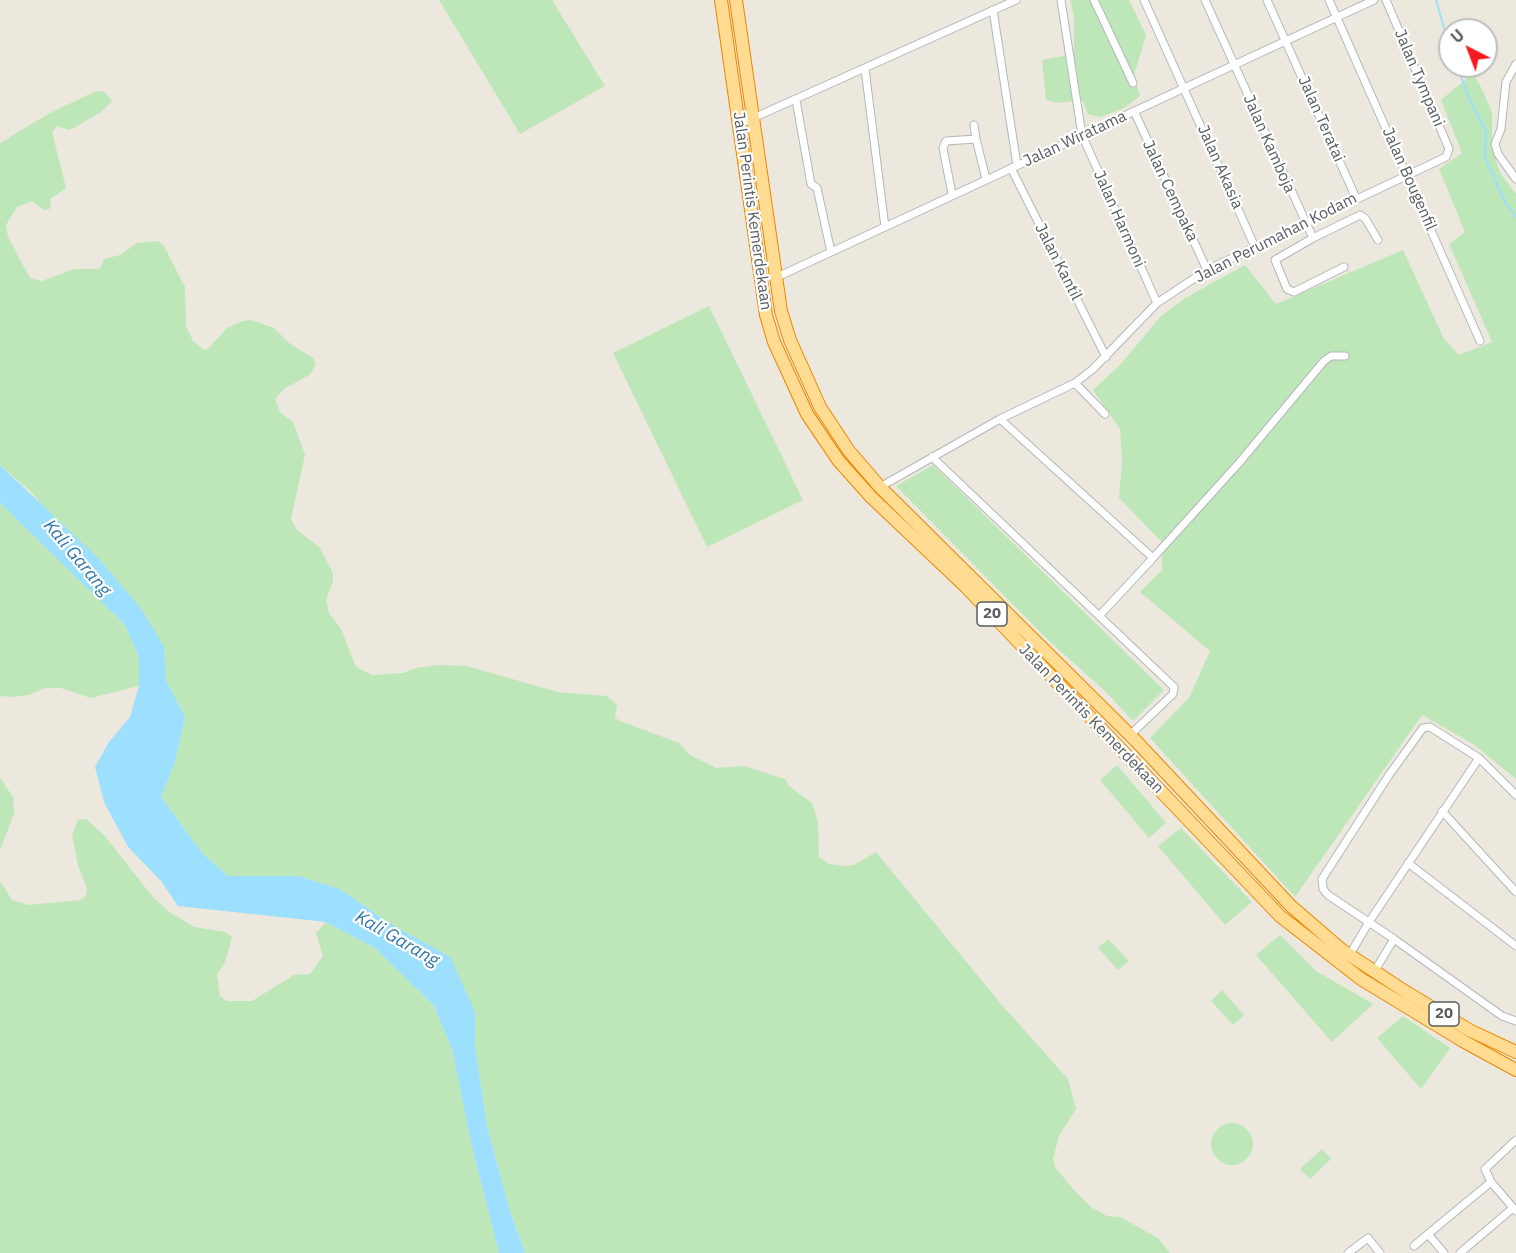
<!DOCTYPE html>
<html>
<head>
<meta charset="utf-8">
<style>
  body { margin:0 }
  #map { position:relative; width:1516px; height:1253px; overflow:hidden; background:#ede8de; font-family:"IBM Plex Sans",sans-serif }
  canvas { display:block }
  .north { position:absolute; left:1438px; top:18px; width:60px; height:60px; box-sizing:border-box; background:#fff; border:2px solid #bcbec0; border-radius:50%; rotate:318deg; font-size:16px; font-weight:700; line-height:24px; text-align:center; color:#585d61 }
  .north::after { content:''; display:block; margin:auto; width:21px; height:27px; background:#f91820; clip-path:polygon(50% 0,100% 100%,50% 72%,0 100%) }
</style>
</head>
<body>
<div id="map">
<canvas width="1516" height="1253"></canvas>
<div class="north">U</div>
</div>
<script>
const ctx = document.querySelector('canvas').getContext('2d');
ctx.lineJoin = 'round';
function fill(path, color) { ctx.fillStyle = color; ctx.fill(path, 'evenodd'); }
const poly = rows => new Path2D(rows.map(r => 'M' + r).join(''));
function stroke(path, color, width, dash) { ctx.strokeStyle = color; ctx.lineWidth = width; ctx.lineCap = dash ? 'butt' : 'round'; ctx.setLineDash(dash || []); ctx.stroke(path); }
function drawText(font, color, halo, rows, align = 'center') {
  ctx.font = font + ' "IBM Plex Sans",sans-serif'; ctx.lineWidth = 4.5; ctx.setLineDash([]); ctx.textBaseline = 'middle'; ctx.strokeStyle = halo; ctx.fillStyle = color; for (const [text, x, y, turn = 0] of rows) {
    ctx.save(); ctx.translate(x, y); ctx.rotate((+turn || 0) * Math.PI / 180); ctx.textAlign = isNaN(turn) ? turn : align; if (halo) ctx.strokeText(text, 0, 0); ctx.fillText(text, 0, 0); ctx.restore();
  }
}
fill(poly([
  [439,0,552,0,605,86,520,134],
  [1070,0,1129,0,1146,35,1134,75,1140,96,1124,108,1100,117,1088,114,1082,100,1057,103,1046,100,1042,60,1074,54,1074,16],
  [1471,75,1476,78,1483,91,1492,113,1492,148,1500,173,1516,194,1516,779,1473,744,1422,715,1295,897,1150,738,1189,698,1210,651,1140,592,1162,570,1161,541,1119,498,1122,462,1120,429,1093,390,1120,365,1160,317,1185,298,1245,265,1276,304,1403,250,1444,339,1459,355,1492,342,1449,244,1465,232,1439,169,1462,153,1441,100],
  [96,91,105,92,112,101,101,112,72,129,69,130,57,126,52,132,66,188,50,199,51,207,48,210,44,210,32,201,17,207,6,225,8,237,30,278,42,281,74,269,98,269,101,267,104,259,120,255,137,243,158,241,164,246,185,287,186,326,193,341,204,350,208,349,227,328,243,321,251,320,274,328,289,343,313,358,316,365,309,375,284,389,275,399,280,412,293,422,305,455,291,519,297,530,320,548,333,573,333,581,326,600,329,613,341,629,356,667,372,675,403,673,416,668,438,665,467,666,558,692,607,696,617,705,615,717,618,720,679,743,690,755,716,768,744,766,785,779,789,786,812,803,818,822,819,857,829,864,846,866,854,865,876,852,1001,1004,1068,1079,1076,1109,1059,1136,1053,1159,1055,1167,1074,1190,1091,1207,1107,1216,1120,1217,1158,1238,1170,1253,525,1253,509,1208,487,1126,475,1047,475,1012,389,923,340,889,298,876,228,876,203,854,161,797,175,762,185,717,166,680,164,647,30,491,0,465,0,143,50,113],
  [709,306,803,500,707,547,613,353],
  [933,465,1164,690,1133,721,1105,691,1049,641,896,486],
  [0,503,125,625,139,657,139,686,91,698,61,688,44,688,29,695,12,697,0,696],
  [1117,765,1166,823,1149,838,1100,780],
  [0,778,13,797,14,814,0,850],
  [86,819,104,835,152,896,168,911,194,927,226,932,232,937,225,962,217,975,220,996,227,1001,252,1001,294,975,310,974,323,956,316,933,326,922,375,948,434,1006,452,1049,471,1143,499,1253,0,1253,0,881,12,900,28,905,80,900,86,896,87,889,78,866,72,835,78,820],
  [1181,828,1252,902,1225,925,1158,846],
  [1280,935,1316,971,1373,1004,1332,1042,1256,955],
  [1108,939,1129,961,1118,970,1098,948],
  [1222,990,1244,1015,1233,1025,1211,1001],
  [1403,1016,1450,1048,1421,1089,1377,1038],
  '1211 1144a21 21 0 1 1 42 0a21 21 0 1 1-42 0Z',
  [1322,1149,1331,1159,1310,1179,1300,1169]
]), '#bde7b8');
fill(poly([
  [0,465,97,557,140,607,164,647,166,680,185,717,175,762,161,797,203,854,228,876,298,876,340,889,389,923,450,957,475,1012,475,1047,487,1126,509,1208,525,1253,499,1253,471,1143,452,1049,434,1006,375,948,326,922,178,906,161,881,128,847,104,802,95,767,109,742,130,717,139,686,139,657,125,625,0,503]
]), '#9cdfff');
stroke(poly([
  [1436,0,1450,49],
  [1457,66,1471,103,1486,131,1485,158,1505,202,1516,217]
]), '#9cdfff', 2);
const minor = poly([
  [1061,0,1082,135,1157,303],
  [1094,0,1133,83],
  [1144,0,1255,247],
  [1205,0,1313,238,1275,260,1287,289,1294,292,1344,267],
  [1267,0,1356,198],
  [1329,0,1480,341],
  [993,10,1017,165],
  [1516,64,1506,82,1501,129,1495,144,1498,154,1516,179],
  [865,69,885,227],
  [796,100,811,184,817,188,831,252],
  [1134,111,1207,270],
  [740,124,1016,0],
  [974,125,976,139],
  [1011,168,1106,357],
  [952,194,943,148,946,141,976,139,986,179],
  [1313,238,1360,215,1365,218,1378,240],
  [775,278,1374,0],
  [1075,383,1105,414],
  [1000,419,1153,558,1100,615],
  [932,457,1174,687,1173,694,1130,735],
  [880,487,1000,419,1075,383,1093,369,1157,303,1207,270,1446,157,1449,149,1386,0],
  [1153,558,1239,463,1324,361,1331,356,1345,356],
  [1442,811,1516,892],
  [1408,863,1516,946],
  [1394,939,1502,1016,1516,1021],
  [1349,956,1369,922,1479,758,1516,795],
  [1374,972,1394,939,1328,895,1323,889,1322,879,1389,775,1423,728,1430,727,1479,758],
  [1516,1140,1485,1169,1491,1182,1516,1211],
  [1414,1246,1428,1234],
  [1348,1253,1368,1238,1380,1253],
  [1444,1253,1428,1234,1491,1182],
  [1460,1253,1513,1208]
]);
const trunk = poly([
  [721,0,766,315,774,342,807,414,838,460,871,497,966,587,1280,916,1361,979,1463,1041,1516,1070],
  [736,0,781,311,790,340,820,407,849,451,880,487,1136,741,1291,906,1342,950,1406,992,1469,1030,1516,1052]
]);
stroke(minor, '#b2b7bb', 9);
stroke(trunk, '#eb8700', 14);
stroke(minor, '#fff', 7);
stroke(trunk, '#ffdc92', 12);
for (const [x, y, w] of [
  [992,614,30],
  [1444,1014,30]
]) { const box = new Path2D(); box.roundRect(x - w / 2, y - 12, w, 24, 4.5); ctx.fillStyle = '#fff'; ctx.fill(box); stroke(box, '#585d61', 1.5); }
drawText('bold 15px', '#585d61', null, [
  ["20",992,614],
  ["20",1444,1014]
]);
drawText('16px', '#585d61', '#fff', [
  ["Jalan Tympani",1419,78,67],
  ["Jalan Teratai",1321,119,66],
  ["Jalan Wiratama",1075,139,-25],
  ["Jalan Kamboja",1269,144,66],
  ["Jalan Akasia",1220,167,66],
  ["Jalan Bougenfil",1409,179,66],
  ["Jalan Cempaka",1170,191,65],
  ["Jalan Perintis Kemerdekaan",752,211,82],
  ["Jalan Harmoni",1119,219,66],
  ["Jalan Perumahan Kodam",1276,238,-27],
  ["Jalan Kantil",1058,262,63],
  ["Jalan Perintis Kemerdekaan",1091,719,46]
]);
drawText('italic 18px', '#2e77a7', '#fff', [
  ["Kali Garang",77,558,50],
  ["Kali Garang",397,939,30]
]);
</script>
</body>
</html>
